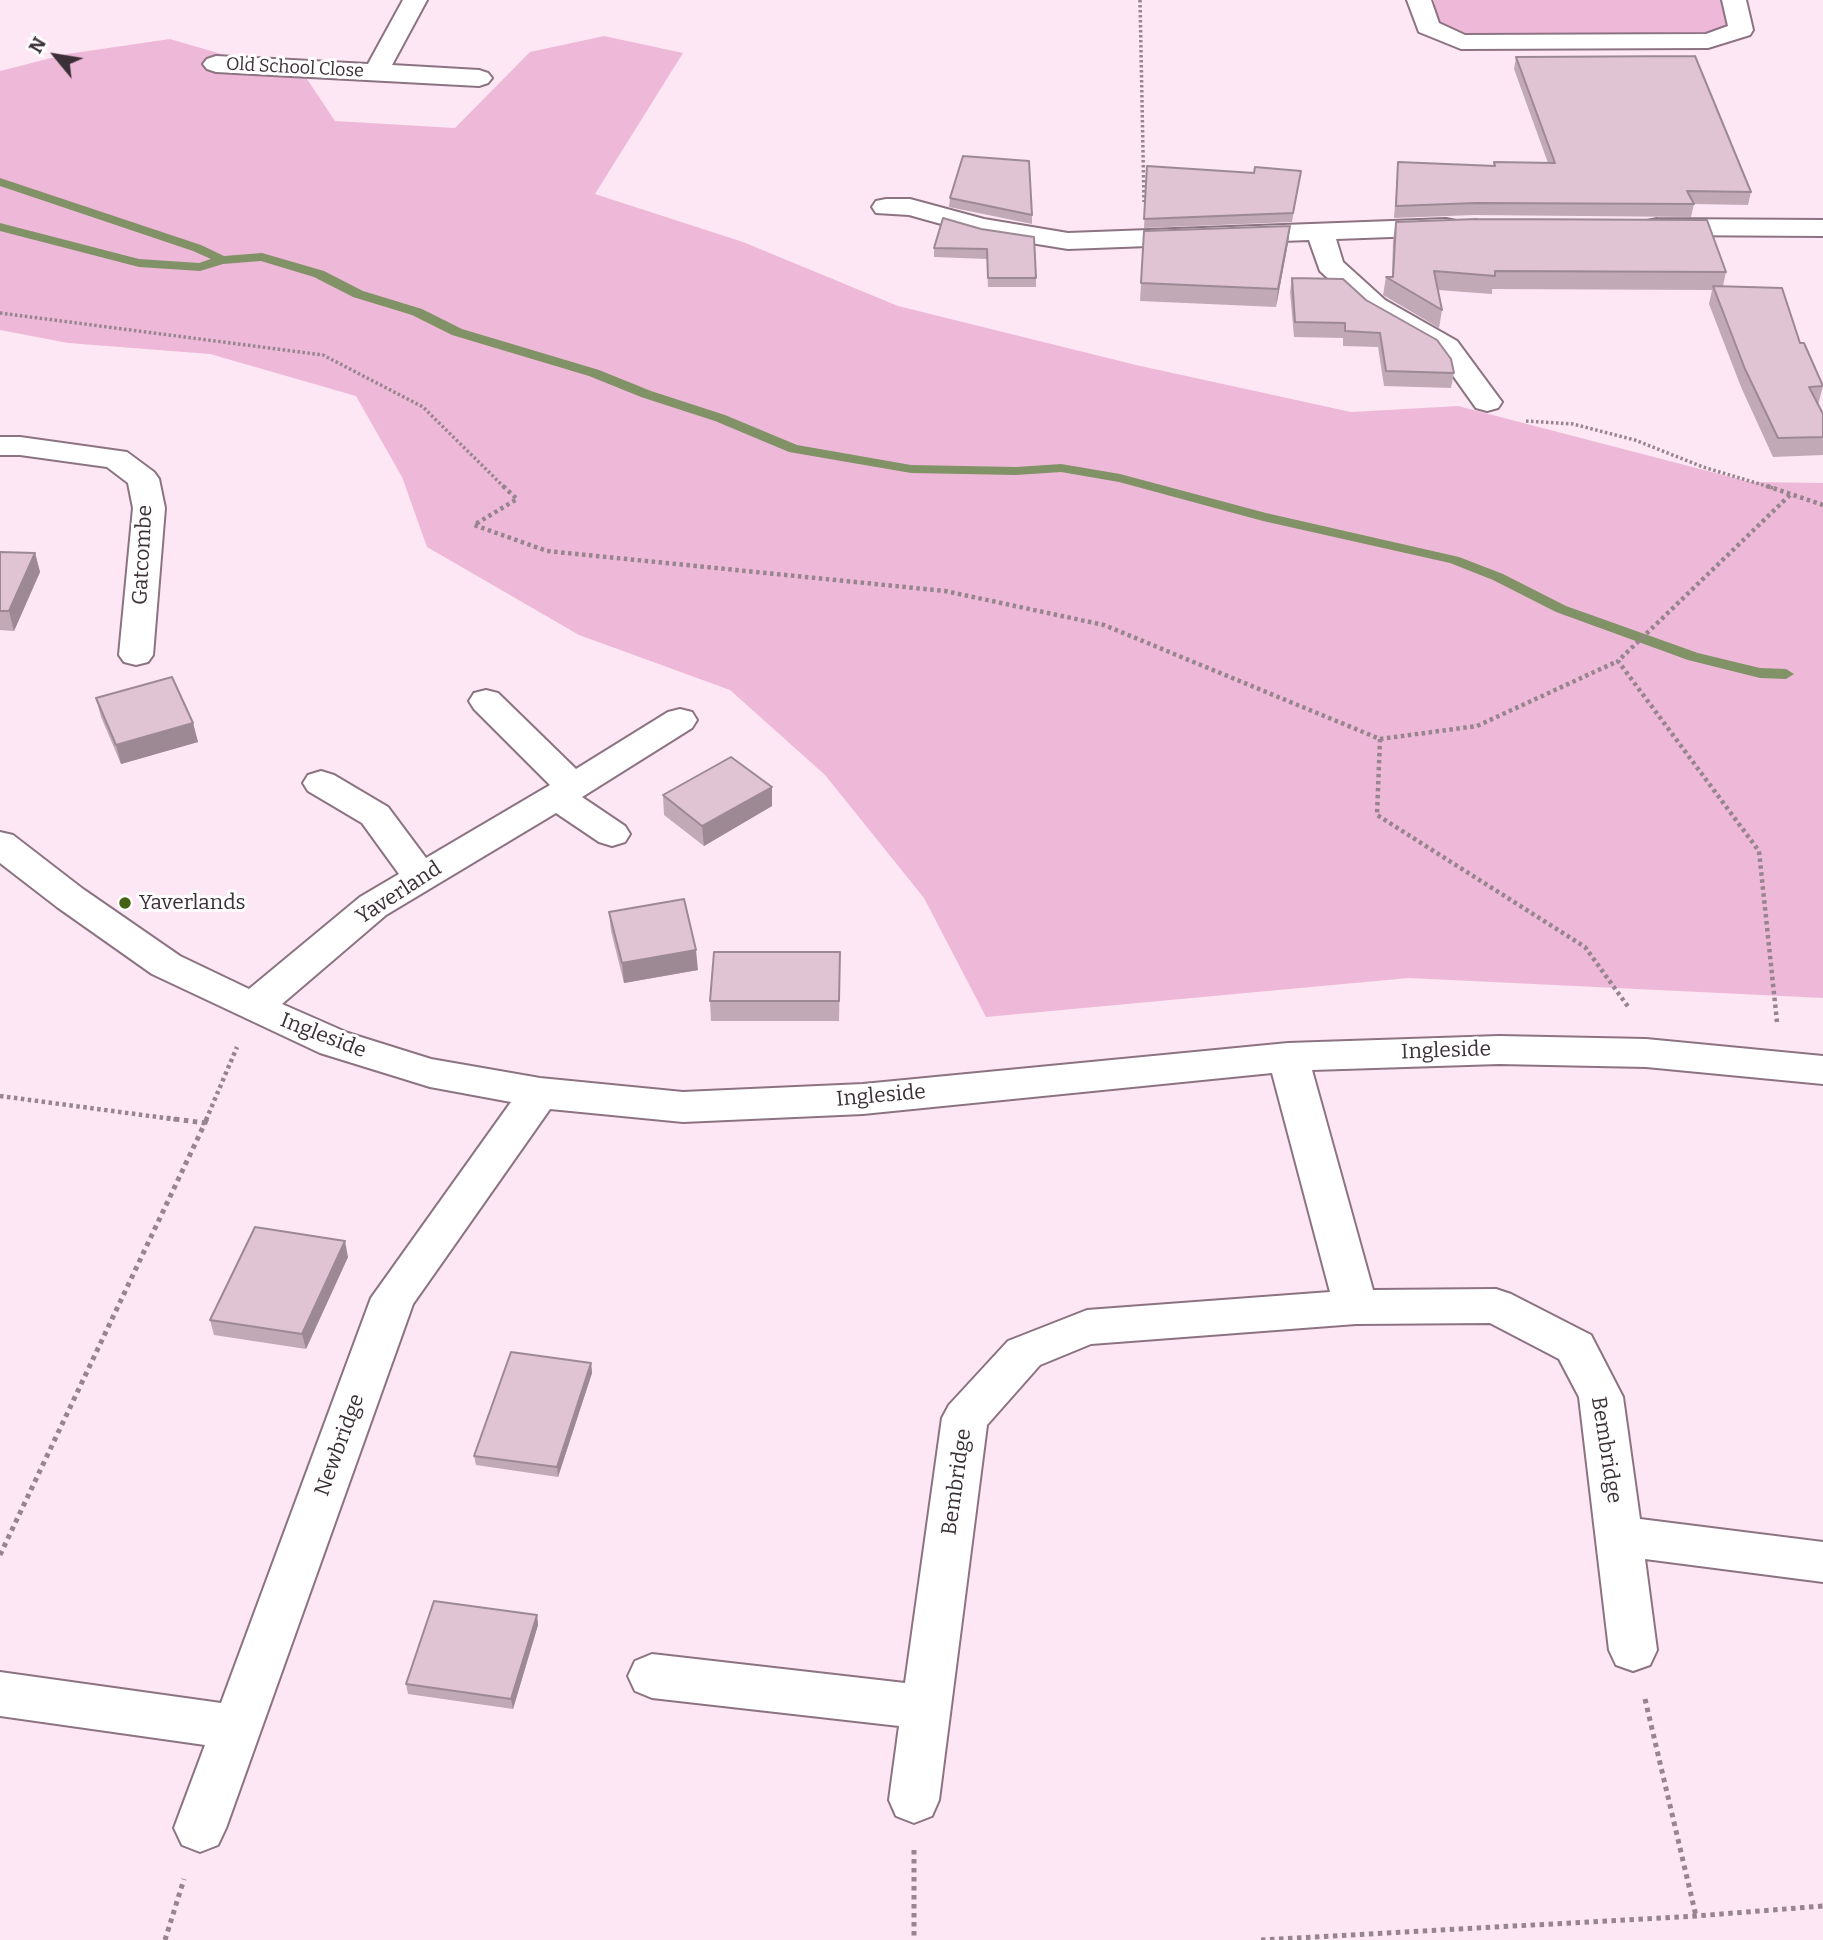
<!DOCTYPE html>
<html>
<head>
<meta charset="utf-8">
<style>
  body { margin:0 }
  #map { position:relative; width:1823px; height:1940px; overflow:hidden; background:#fee7f4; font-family:Bitter,serif }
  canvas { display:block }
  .north { position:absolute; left:21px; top:21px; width:70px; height:70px; -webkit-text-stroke:5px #fff; paint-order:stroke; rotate:300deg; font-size:19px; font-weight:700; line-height:28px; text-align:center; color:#3b3037 }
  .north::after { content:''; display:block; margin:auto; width:24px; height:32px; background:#3b3037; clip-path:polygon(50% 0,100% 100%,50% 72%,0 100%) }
</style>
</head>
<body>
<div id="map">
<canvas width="1823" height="1940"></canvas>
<div class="north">N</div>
</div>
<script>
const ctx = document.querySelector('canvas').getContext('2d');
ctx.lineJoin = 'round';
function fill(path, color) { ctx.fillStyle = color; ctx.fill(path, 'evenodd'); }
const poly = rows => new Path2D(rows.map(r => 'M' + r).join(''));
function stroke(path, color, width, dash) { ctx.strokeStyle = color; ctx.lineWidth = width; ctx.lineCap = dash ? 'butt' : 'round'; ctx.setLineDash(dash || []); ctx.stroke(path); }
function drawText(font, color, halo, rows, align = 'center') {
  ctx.font = font + ' Bitter,serif'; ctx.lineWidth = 6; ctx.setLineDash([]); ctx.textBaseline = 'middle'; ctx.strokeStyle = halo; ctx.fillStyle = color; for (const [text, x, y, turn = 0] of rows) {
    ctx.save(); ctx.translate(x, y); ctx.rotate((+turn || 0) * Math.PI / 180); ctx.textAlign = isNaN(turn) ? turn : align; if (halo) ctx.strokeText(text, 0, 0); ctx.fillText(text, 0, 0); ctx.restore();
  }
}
fill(poly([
  [1434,0,1726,0,1732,27,1702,37,1464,37,1438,24],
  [604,36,683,53,595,194,743,242,898,306,1136,365,1351,412,1458,406,1750,482,1823,483,1823,998,1409,978,986,1017,924,898,825,775,730,690,579,635,427,547,402,477,356,396,210,354,68,343,0,330,0,71,67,54,170,39,307,79,335,121,455,128,530,52]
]), '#eeb9d8');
fill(poly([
  [0,178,201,245,224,256,262,253,324,271,363,291,422,309,462,329,599,370,651,391,725,415,797,445,911,465,1016,467,1061,464,1120,474,1266,513,1459,557,1503,574,1566,606,1698,653,1760,668,1786,669,1794,674,1786,679,1760,678,1688,660,1556,612,1493,580,1450,563,1263,521,1119,482,1061,472,1016,475,911,473,789,452,715,421,641,397,589,376,452,335,412,315,353,297,314,277,261,261,223,264,200,271,139,267,0,231,0,223,139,259,199,263,211,259,193,251,0,186,0,178]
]), '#819267');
const minor = poly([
  [403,0,427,0,392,65,479,70,488,73,492,78,488,83,479,86,216,72,207,69,203,64,207,59,216,56,368,64,403,0],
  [1407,0,1431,0,1439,23,1465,35,1706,34,1728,26,1722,0,1746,0,1753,30,1750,35,1708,48,1461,49,1419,32,1407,0],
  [886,199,910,199,984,219,1068,233,1446,219,1456,221,1460,227,1456,233,1446,235,1336,239,1343,262,1385,300,1457,341,1502,402,1498,408,1487,411,1476,408,1437,353,1365,312,1320,271,1309,240,1068,249,981,235,909,215,876,213,872,207,876,201,886,199],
  [1657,219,1823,220,1823,236,1657,235,1647,233,1643,227,1647,221,1657,219],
  [0,437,20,437,127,452,154,472,159,479,165,508,153,655,148,662,136,665,124,662,119,655,133,508,128,483,107,467,20,455,0,455,0,437],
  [486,690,498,693,576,769,668,712,680,709,692,712,697,720,692,728,582,797,625,826,630,834,625,842,612,846,599,842,556,813,386,915,282,1004,348,1033,431,1059,540,1078,683,1092,863,1084,1288,1043,1499,1036,1646,1039,1823,1056,1823,1084,1646,1067,1499,1064,1312,1070,1373,1290,1496,1289,1511,1294,1591,1335,1623,1397,1640,1519,1823,1542,1823,1582,1645,1559,1657,1650,1650,1665,1633,1671,1616,1665,1609,1650,1579,1397,1559,1359,1490,1323,1356,1324,1091,1344,1040,1365,987,1425,939,1800,932,1816,914,1823,896,1816,889,1800,899,1726,652,1698,635,1691,628,1676,635,1661,652,1654,905,1683,942,1418,949,1405,1008,1341,1087,1310,1330,1292,1272,1073,863,1114,683,1122,550,1109,413,1304,226,1828,218,1845,200,1852,182,1845,174,1828,205,1745,0,1716,0,1672,221,1703,371,1298,511,1102,430,1087,320,1053,152,974,57,907,0,863,0,832,13,835,83,889,180,956,249,989,360,897,399,874,362,823,308,791,303,783,308,775,321,771,334,775,388,807,426,858,550,785,474,709,469,701,474,693,486,690]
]);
stroke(minor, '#8c7381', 4);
stroke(poly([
  [1140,0,1144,202],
  [0,313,323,355,423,407,505,488],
  [1526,421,1573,424,1635,440,1703,467,1773,488]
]), '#96858f', 3.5, [2.5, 2.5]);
stroke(poly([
  [503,486,517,499,474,525,547,551,945,591,1104,625,1380,739,1377,815,1585,947,1629,1008],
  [1767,486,1823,505],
  [1380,739,1477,726,1618,661],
  [1777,1022,1759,851,1618,661,1792,493],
  [0,1096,180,1120],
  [206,1120,237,1047]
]), '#96858f', 4.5, [3.5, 3.5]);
stroke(poly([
  [205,1123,207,1118],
  [0,1555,205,1123,167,1118],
  [1645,1699,1696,1916],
  [914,1850,914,1940],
  [165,1940,184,1879],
  [1261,1940,1696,1916,1823,1906]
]), '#96858f', 5, [4.5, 4.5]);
fill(minor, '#fff');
fill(poly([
  [1516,57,1751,192,1748,205,1694,204,1691,217,1474,215,1394,218,1398,162,1493,166,1494,162,1548,163,1514,69],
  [1147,166,1254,173,1301,171,1292,222,1144,228],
  [950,198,1032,215,1032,224,949,207],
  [943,218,1036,278,1036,287,988,287,987,259,934,257,934,248],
  [1396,222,1726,272,1723,286,1800,343,1823,386,1818,405,1823,414,1823,455,1773,457,1741,387,1709,304,1712,290,1492,289,1492,294,1438,290,1442,310,1439,328,1383,295,1386,277,1392,277,1393,240],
  [1290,226,1288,243,1276,307,1140,301,1144,231],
  [1292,278,1366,300,1454,373,1451,388,1384,386,1378,347,1343,346,1343,338,1294,337,1290,292],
  [0,552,35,553,40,572,14,631,0,630],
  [96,698,193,723,198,742,121,764,101,717],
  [663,795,772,806,704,846,664,815],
  [609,912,698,970,624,983,611,931],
  [840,971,839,1021,711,1021,710,1001],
  [348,1257,306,1349,214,1335,210,1320],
  [591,1363,592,1373,558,1477,476,1465,474,1456],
  [537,1615,538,1625,513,1709,408,1694,406,1684]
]), '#c1a9b6');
fill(poly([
  [1290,226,1288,243,1276,307,1278,289],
  [35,553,40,572,14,631,9,611],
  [193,723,198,742,121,764,116,745],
  [772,787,772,806,704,846,702,826],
  [696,950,698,970,624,983,622,963],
  [345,1241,348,1257,306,1349,302,1334],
  [591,1363,592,1373,558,1477,557,1467],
  [537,1615,538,1625,513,1709,511,1699]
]), '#9d8994');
const building = poly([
  [1695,56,1751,192,1687,191,1694,204,1476,203,1396,206,1398,162,1495,166,1494,162,1555,163,1516,57,1695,56],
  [963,156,1029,161,1032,215,950,198,963,156],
  [1147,166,1254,173,1255,167,1301,171,1293,213,1144,219,1147,166],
  [943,218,981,229,1034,237,1036,278,988,278,987,249,934,248,943,218],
  [1477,219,1707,220,1726,272,1495,271,1495,276,1434,271,1442,310,1386,277,1393,277,1396,222,1477,219],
  [1290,226,1278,289,1141,283,1144,231,1290,226],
  [1292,278,1343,279,1366,300,1437,340,1451,359,1454,373,1386,371,1380,333,1345,331,1345,323,1295,322,1292,278],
  [1713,286,1782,288,1800,343,1804,343,1823,386,1809,387,1823,414,1823,437,1778,438,1745,369,1713,286],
  [0,552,35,553,9,611,0,611,0,552],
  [172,677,193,723,116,745,96,698,172,677],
  [731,757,772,787,702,826,663,795,731,757],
  [684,899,696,950,622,963,609,912,684,899],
  [714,952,840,952,839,1001,710,1001,714,952],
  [255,1227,345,1241,302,1334,210,1320,255,1227],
  [511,1352,591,1363,557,1467,474,1456,511,1352],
  [434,1601,537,1615,511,1699,406,1684,434,1601]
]);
fill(building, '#e0c4d4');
stroke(building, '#9d8994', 2);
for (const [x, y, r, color] of [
  [125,903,7,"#456113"]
]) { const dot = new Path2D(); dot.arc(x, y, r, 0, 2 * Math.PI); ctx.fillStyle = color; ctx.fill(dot); stroke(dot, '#fff', 2.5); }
drawText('18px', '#3b3037', '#fff', [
  ["Old School Close",295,68,3]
]);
drawText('21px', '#3b3037', '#fff', [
  ["Gatcombe",143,555,-87],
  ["Yaverland",399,893,-33],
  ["Ingleside",323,1036,21],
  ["Ingleside",1446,1051,-2],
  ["Ingleside",881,1096,-5],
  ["Newbridge",340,1445,-70],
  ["Bembridge",1606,1450,81],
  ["Bembridge",957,1482,-82]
]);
drawText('21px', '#3b3037', '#fff', [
  ["Yaverlands",139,903]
], 'left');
</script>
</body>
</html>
